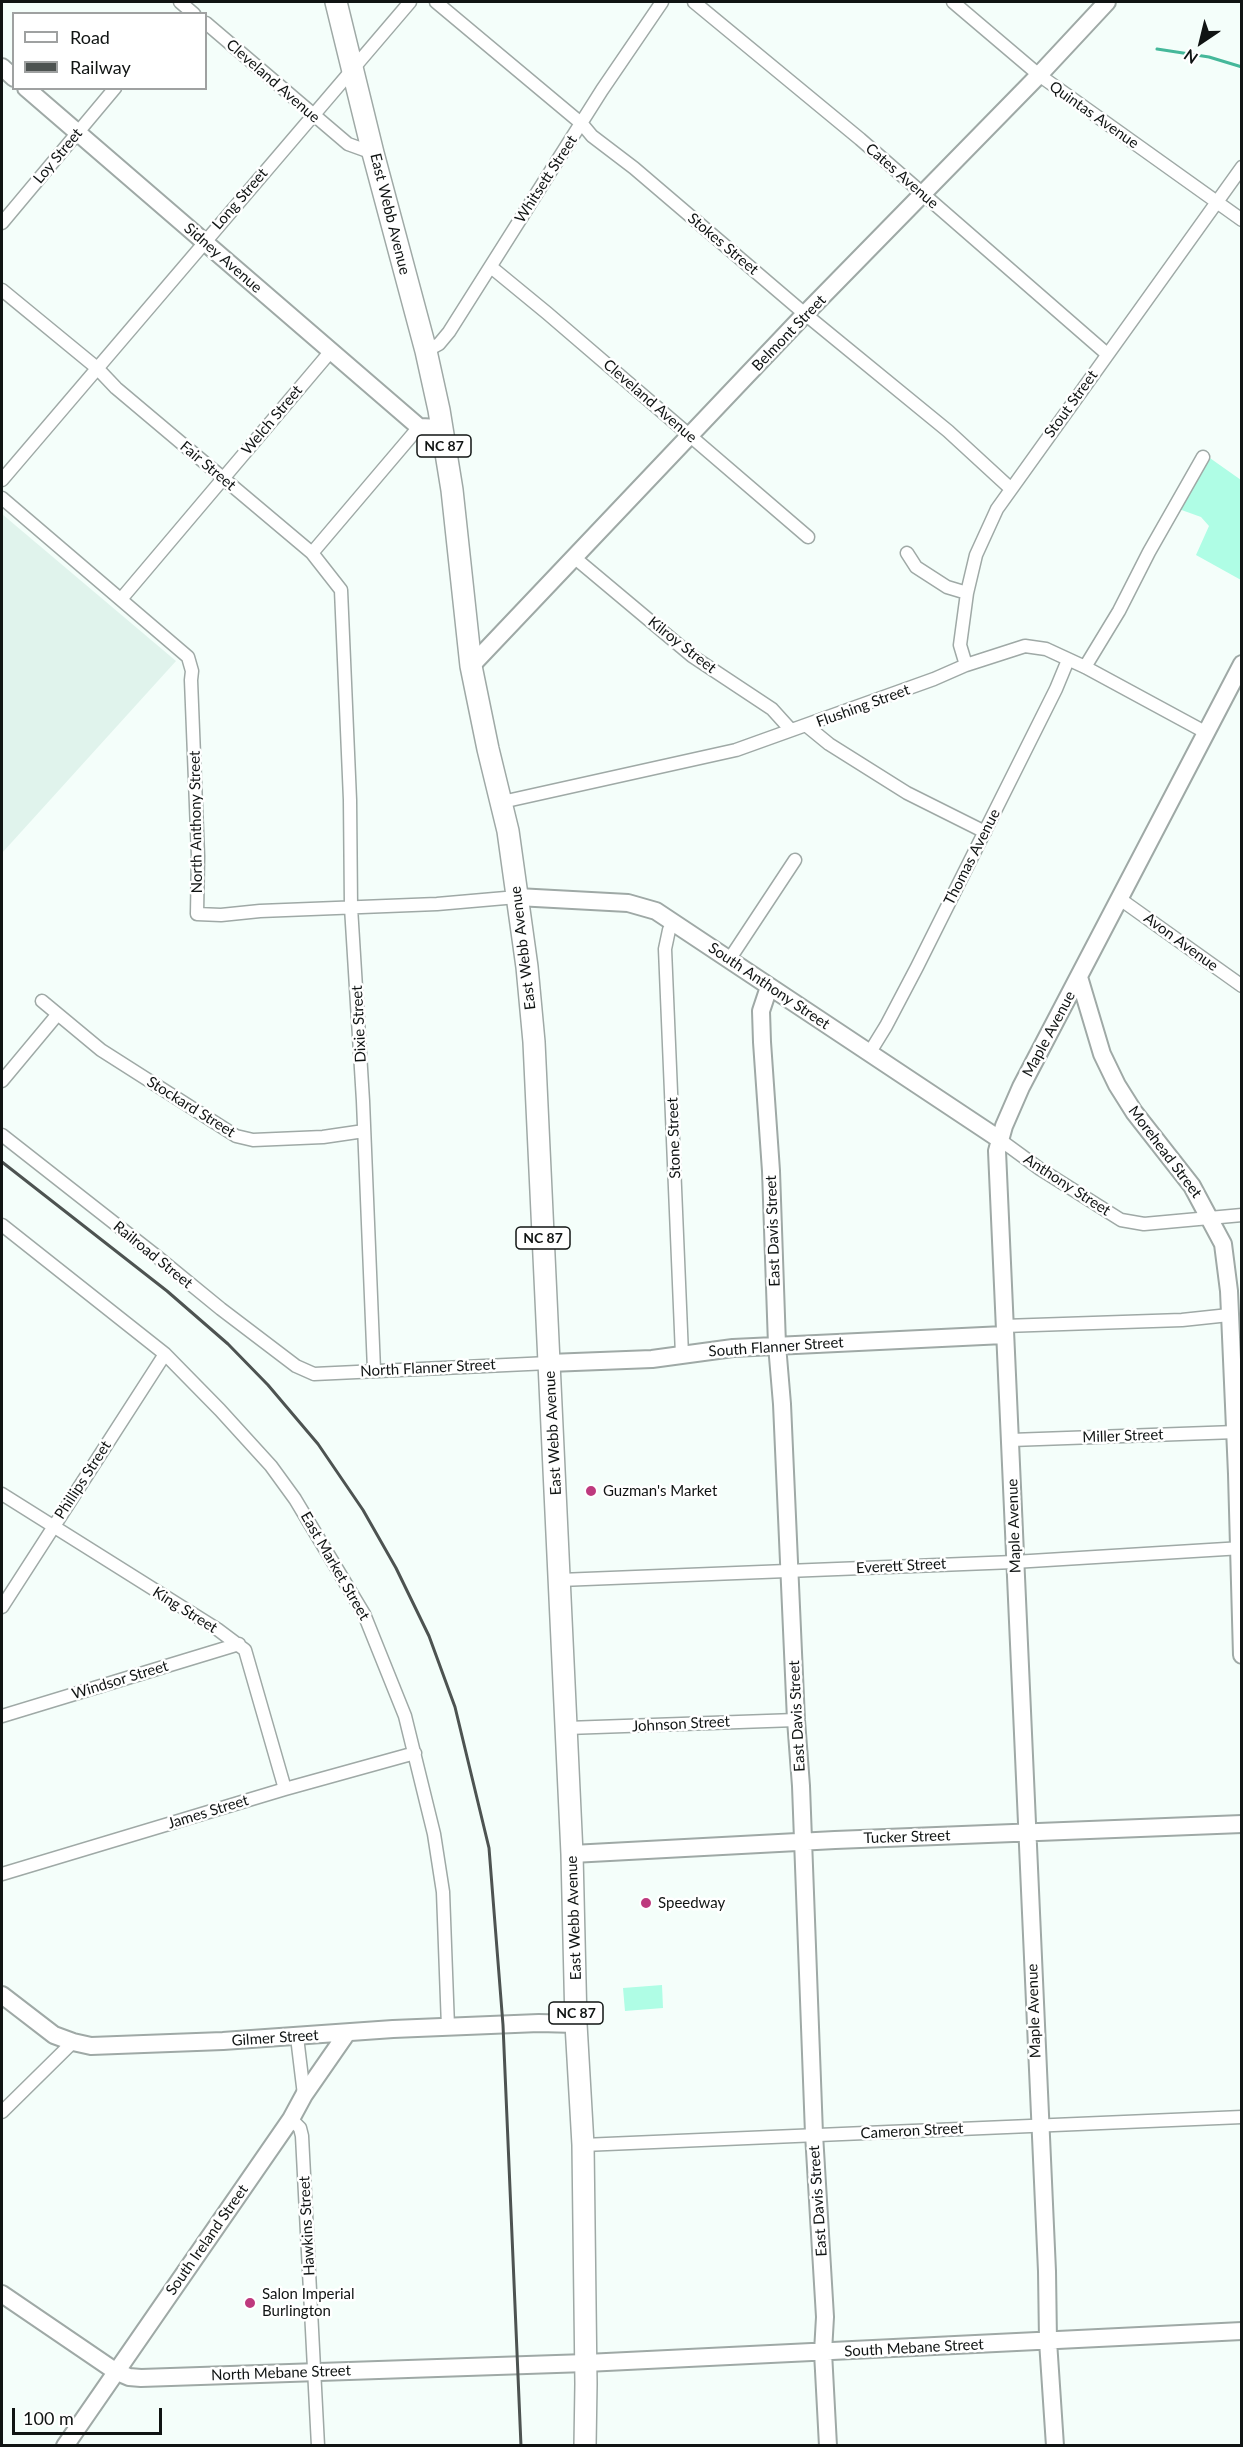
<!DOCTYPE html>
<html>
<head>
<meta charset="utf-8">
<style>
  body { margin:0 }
  #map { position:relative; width:1243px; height:2447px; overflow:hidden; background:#f4fefa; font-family:Lato,sans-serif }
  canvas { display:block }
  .frame { position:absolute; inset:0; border:3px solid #101413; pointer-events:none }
  .legend { position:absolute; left:12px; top:12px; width:195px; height:78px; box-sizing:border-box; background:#fff; border:2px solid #9fa1a1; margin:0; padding:8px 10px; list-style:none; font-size:18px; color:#101413 }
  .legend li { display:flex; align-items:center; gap:12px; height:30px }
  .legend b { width:30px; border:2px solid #9fa1a1 }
  .north { position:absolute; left:1171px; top:12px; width:60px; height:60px; -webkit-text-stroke:4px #fff; paint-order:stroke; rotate:215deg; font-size:16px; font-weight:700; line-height:24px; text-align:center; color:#101413 }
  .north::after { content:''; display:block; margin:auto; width:21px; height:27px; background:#101413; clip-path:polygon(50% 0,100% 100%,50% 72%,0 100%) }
  .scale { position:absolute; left:12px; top:2408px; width:150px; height:27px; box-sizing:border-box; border:3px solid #101413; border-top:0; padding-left:8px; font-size:18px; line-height:21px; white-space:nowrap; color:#101413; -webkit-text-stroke:4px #fff; paint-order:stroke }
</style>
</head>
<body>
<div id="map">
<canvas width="1243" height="2447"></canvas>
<div class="frame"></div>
<ul class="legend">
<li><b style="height:8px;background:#fff"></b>Road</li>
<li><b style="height:8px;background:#4d5351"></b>Railway</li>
</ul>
<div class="north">N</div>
<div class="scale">100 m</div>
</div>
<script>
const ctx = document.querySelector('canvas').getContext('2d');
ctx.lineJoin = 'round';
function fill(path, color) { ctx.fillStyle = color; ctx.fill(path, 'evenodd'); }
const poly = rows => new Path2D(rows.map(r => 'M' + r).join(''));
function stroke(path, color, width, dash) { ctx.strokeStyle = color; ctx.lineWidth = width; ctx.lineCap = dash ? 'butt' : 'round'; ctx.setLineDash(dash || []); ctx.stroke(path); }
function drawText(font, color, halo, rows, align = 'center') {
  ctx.font = font + ' Lato,sans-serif'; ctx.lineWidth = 5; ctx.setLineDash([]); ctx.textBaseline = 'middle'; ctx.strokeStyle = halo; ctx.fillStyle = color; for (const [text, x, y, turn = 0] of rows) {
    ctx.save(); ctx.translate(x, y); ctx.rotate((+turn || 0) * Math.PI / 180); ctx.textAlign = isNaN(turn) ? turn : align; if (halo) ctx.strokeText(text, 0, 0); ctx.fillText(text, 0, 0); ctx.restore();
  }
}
fill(poly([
  [2,514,176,661,2,853]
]), '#e0f3ec');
fill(poly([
  [1207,456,1241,480,1241,580,1196,555,1209,526,1201,517,1176,508],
  [662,1985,663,2008,625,2011,623,1988]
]), '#affde5');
stroke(poly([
  [1157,49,1209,57,1242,67]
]), '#45b89a', 3);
const street = poly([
  [180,2,194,14],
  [436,2,582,124,592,136,634,168,805,314,948,431,1010,488],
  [694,2,860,139,1107,354],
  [953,2,1039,75,1242,220],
  [206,23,348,144,373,153],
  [2,223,115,88],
  [491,267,547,313,808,537],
  [2,290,97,368,116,388,312,553,341,590,350,800,351,907,363,1101,374,1370],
  [426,351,439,344,449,332,602,90,662,2],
  [2,480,410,2],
  [2,498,188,657,192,671,191,680,198,856,197,914,221,915,260,911,437,904,517,897],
  [312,553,419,427],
  [907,553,916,567,947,587,967,593],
  [575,558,692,656,772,709,791,730],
  [122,598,331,351],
  [966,665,960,645,967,593,976,555,997,509,1242,167],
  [1085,667,1119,611,1149,552,1203,457],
  [807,726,829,744,907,793,985,832],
  [502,802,736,750,934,679,966,665,1025,646,1046,649,1085,667,1205,732],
  [1120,899,1242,986],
  [674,922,669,930,665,949,682,1355],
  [729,960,795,860],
  [42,1001,101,1050,236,1136,253,1140,323,1137,364,1131],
  [870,1052,886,1026,917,967,1056,689,1068,660],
  [2,1081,57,1015],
  [2,1135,155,1255,221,1309,296,1366,314,1374,549,1363],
  [999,1139,1040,1169,1121,1220,1144,1224,1242,1215],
  [2,1225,165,1354,220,1410,271,1466,295,1499,364,1614,405,1716,434,1834,443,1892,448,2027],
  [1004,1326,1182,1320,1229,1315],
  [1011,1440,1236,1432],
  [2,1494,217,1629,245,1650,285,1789],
  [560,1580,1014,1562,1242,1548],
  [2,1607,165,1354],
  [2,1716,239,1644],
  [567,1728,796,1720],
  [2,1874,285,1789,415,1753],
  [297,2037,304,2095],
  [2,2112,73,2042],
  [291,2119,300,2128,302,2136,318,2446],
  [583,2145,1242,2117]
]);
const secondary = poly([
  [2,67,14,78],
  [26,88,419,427,442,428],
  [471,666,805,314,1039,75,1107,2],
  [517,897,628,903,656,911,999,1139],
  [1079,977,1102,1054,1117,1085,1134,1112,1192,1186,1223,1244,1229,1291,1237,1474,1242,1655],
  [769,987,761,1011,762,1042,771,1171,777,1345,782,1404,796,1720,801,1786,814,2134,825,2317,823,2352,828,2446],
  [549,1363,652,1359,733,1348,1004,1335],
  [572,1854,835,1840,1242,1824],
  [2,1995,54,2035,73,2042,91,2046,223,2041,393,2029,539,2023,576,2024],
  [2,2294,115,2371,129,2377,141,2378,586,2363,1242,2331],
  [65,2446,291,2119,304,2095,347,2033],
  [1055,2446,1048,2341,1047,2271,997,1151,1004,1126,1021,1087,1242,664]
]);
const highway = poly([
  [336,2,373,153,426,351,439,410,452,490,471,666,488,749,508,831,527,967,534,1042,572,1854,576,2024,583,2145,586,2384,585,2446]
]);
stroke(street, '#9fa9a6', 15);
stroke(secondary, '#9fa9a6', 20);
stroke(highway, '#9fa9a6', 24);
stroke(street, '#fff', 12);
stroke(secondary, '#fff', 16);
stroke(highway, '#fff', 21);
stroke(poly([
  [2,1162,167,1291,228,1344,268,1385,318,1444,363,1510,396,1568,429,1636,455,1707,489,1848,503,2025,521,2446]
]), '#4d5351', 3);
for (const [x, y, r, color] of [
  [591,1491,6,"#be3a7e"],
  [646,1903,6,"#be3a7e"],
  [250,2303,6,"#be3a7e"]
]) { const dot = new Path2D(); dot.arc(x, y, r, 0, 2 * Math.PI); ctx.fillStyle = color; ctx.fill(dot); stroke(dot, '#fff', 2); }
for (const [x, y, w] of [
  [444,446,54],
  [543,1238,54],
  [576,2013,54]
]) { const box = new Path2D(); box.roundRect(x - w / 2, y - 11, w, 22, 4.5); ctx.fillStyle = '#fff'; ctx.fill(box); stroke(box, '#101413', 1.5); }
drawText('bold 14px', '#101413', null, [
  ["NC 87",444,446],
  ["NC 87",543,1238],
  ["NC 87",576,2013]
]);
drawText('15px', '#101413', '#fff', [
  ["Cleveland Avenue",273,81,41],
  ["Quintas Avenue",1094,115,35],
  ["Loy Street",58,156,-50],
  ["Cates Avenue",902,176,41],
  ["Whitsett Street",546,179,-57],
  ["Long Street",240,199,-49],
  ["East Webb Avenue",390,214,76],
  ["Stokes Street",723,244,40],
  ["Sidney Avenue",223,258,41],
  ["Belmont Street",789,333,-46],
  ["Cleveland Avenue",650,401,41],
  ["Stout Street",1071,404,-54],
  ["Welch Street",272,420,-50],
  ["Fair Street",208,466,40],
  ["Kilroy Street",682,645,38],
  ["Flushing Street",863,706,-20],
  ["North Anthony Street",196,822,-91],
  ["Thomas Avenue",972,857,-63],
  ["Avon Avenue",1181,942,36],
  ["East Webb Avenue",523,948,-97],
  ["South Anthony Street",769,986,34],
  ["Dixie Street",359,1024,-93],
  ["Maple Avenue",1049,1034,-62],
  ["Stockard Street",191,1107,32],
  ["Stone Street",674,1138,-92],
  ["Morehead Street",1165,1152,53],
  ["Anthony Street",1067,1185,33],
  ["East Davis Street",773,1231,-92],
  ["Railroad Street",153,1255,39],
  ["South Flanner Street",776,1347,-4],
  ["North Flanner Street",428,1368,-3],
  ["East Webb Avenue",553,1433,-93],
  ["Miller Street",1123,1436,-2],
  ["Phillips Street",83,1480,-57],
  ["Maple Avenue",1014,1526,-92],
  ["East Market Street",335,1566,60],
  ["Everett Street",901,1566,-3],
  ["King Street",185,1610,32],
  ["Windsor Street",120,1680,-17],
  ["East Davis Street",797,1716,-93],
  ["Johnson Street",681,1724,-3],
  ["James Street",208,1812,-17],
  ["Tucker Street",907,1837,-2],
  ["East Webb Avenue",574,1918,-92],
  ["Maple Avenue",1034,2011,-92],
  ["Gilmer Street",275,2038,-4],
  ["Cameron Street",912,2131,-3],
  ["East Davis Street",818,2201,-94],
  ["Hawkins Street",307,2226,-93],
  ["South Ireland Street",207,2240,-55],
  ["South Mebane Street",914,2348,-3],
  ["North Mebane Street",281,2373,-2]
]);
drawText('15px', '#101413', '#fff', [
  ["Guzman's Market",603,1491],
  ["Speedway",658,1903],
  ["Salon Imperial",262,2294],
  ["Burlington",262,2311]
], 'left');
</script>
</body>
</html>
